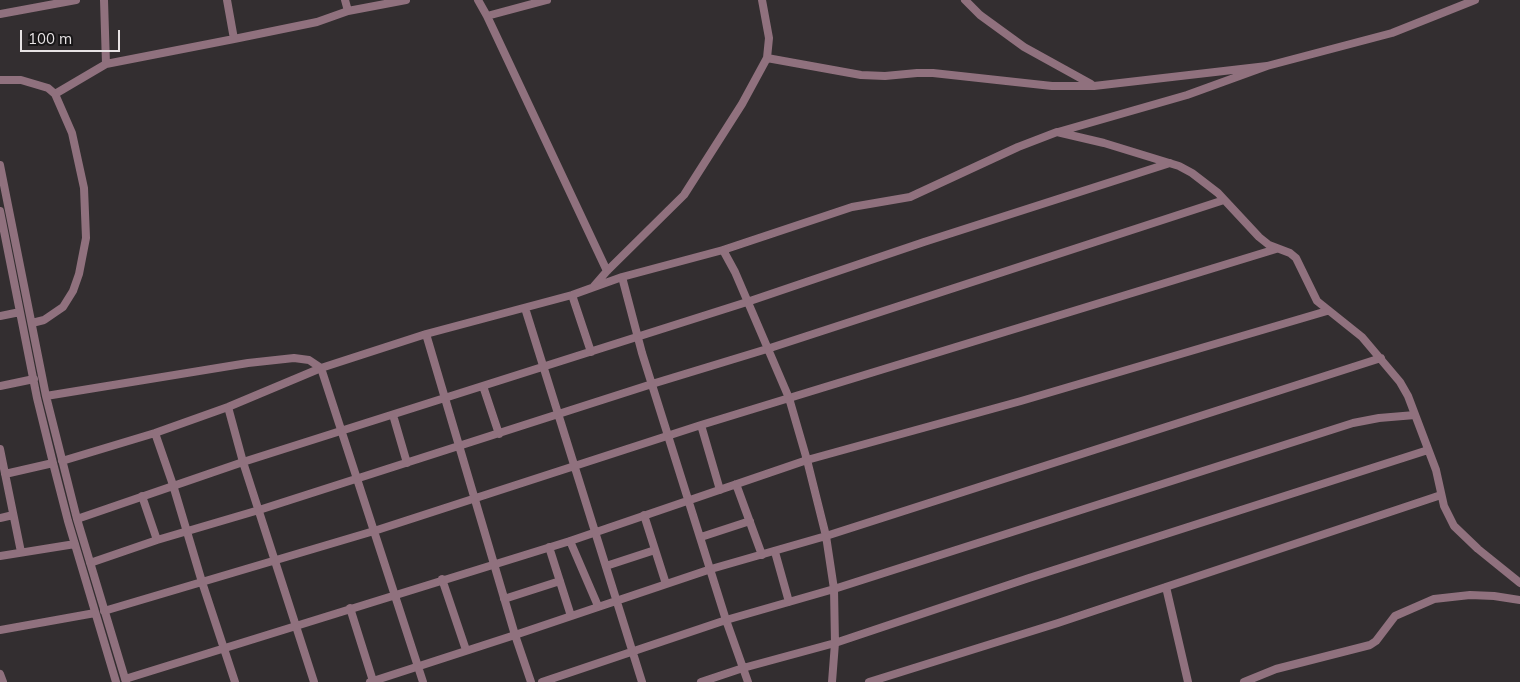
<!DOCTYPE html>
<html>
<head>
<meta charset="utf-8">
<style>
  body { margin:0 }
  #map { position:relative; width:1520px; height:682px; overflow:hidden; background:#332e30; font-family:Mulish,sans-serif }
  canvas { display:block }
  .scale { position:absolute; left:20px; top:30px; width:100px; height:22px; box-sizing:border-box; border:2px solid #e7e3e4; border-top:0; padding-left:6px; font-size:15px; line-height:18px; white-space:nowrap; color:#e7e3e4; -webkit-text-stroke:4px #191718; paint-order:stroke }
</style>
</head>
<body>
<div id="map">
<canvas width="1520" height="682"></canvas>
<div class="scale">100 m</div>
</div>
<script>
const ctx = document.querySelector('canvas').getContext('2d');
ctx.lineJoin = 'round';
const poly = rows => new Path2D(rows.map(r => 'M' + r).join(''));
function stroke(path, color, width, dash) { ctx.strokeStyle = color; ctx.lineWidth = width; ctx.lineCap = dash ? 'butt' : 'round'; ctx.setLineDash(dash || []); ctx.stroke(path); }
stroke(poly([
  [104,0,106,64],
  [227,0,234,39],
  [345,0,348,11],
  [478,0,487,16,607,271],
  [965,0,980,15,1024,47,1091,84],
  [0,14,76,0],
  [487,16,547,0],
  [767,58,861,75,885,76,917,73,933,73,1052,86,1094,86,1267,66],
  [0,80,21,80,48,88,55,94,72,133,84,188,86,238,79,274,73,291,63,307,44,320,32,323],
  [55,94,106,64,234,39,317,22,348,11,406,0],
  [1058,132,1187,95,1267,66,1392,33,1475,0],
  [0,165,46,396,77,519,126,682],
  [0,211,37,398,53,463,68,521,116,682],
  [723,250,735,272,789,398,807,460,826,536,834,589,835,643,832,682],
  [622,277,642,353,726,620,748,682],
  [594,286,607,271,684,195,742,104,767,58,769,38,762,0],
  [572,295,591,352],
  [525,308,642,682],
  [0,316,20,312],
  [426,334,515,635,531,682],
  [0,386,34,379],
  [483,386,499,434],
  [46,396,248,363,294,358,309,360,321,368,423,682],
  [228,407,243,462,314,682],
  [393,415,407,463],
  [701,425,720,490],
  [155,433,173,485,202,582,235,682],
  [0,449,21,552],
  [62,461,155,433,228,407,321,368,426,334,572,295,622,277,723,250,852,207,910,197,1018,147,1057,132,1104,143,1179,166,1192,173,1218,193,1259,237,1269,245,1290,253,1296,258,1317,301,1362,337,1400,382,1408,396,1436,470,1444,506,1454,526,1478,549,1520,583],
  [5,474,53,463],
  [736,484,762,555],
  [142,496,157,540],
  [644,515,666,584],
  [0,518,13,515],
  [77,519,243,462,747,302,924,242,1170,163],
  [701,537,750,521],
  [570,541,598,606],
  [549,547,571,616],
  [775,552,789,602],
  [0,556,75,544],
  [90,563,157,540,259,510,652,384,767,349,1224,200],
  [606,566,655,550],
  [442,579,466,650],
  [1166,587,1188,682],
  [504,599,560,581],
  [350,608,373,681],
  [104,611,374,531,701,425,1276,249],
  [0,630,95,613],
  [0,674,3,682],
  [125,679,570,541,807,460,1021,401,1327,311],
  [370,682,515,635,711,569,826,536,1381,358],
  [542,682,726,620,834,589,1353,423,1379,418,1415,415],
  [701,682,743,668,835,643,1029,578,1428,450],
  [869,682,1058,623,1441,495],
  [1244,682,1276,669,1370,645,1376,641,1395,616,1434,599,1470,595,1494,596,1520,600]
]), '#90717e', 8);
</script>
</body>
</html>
